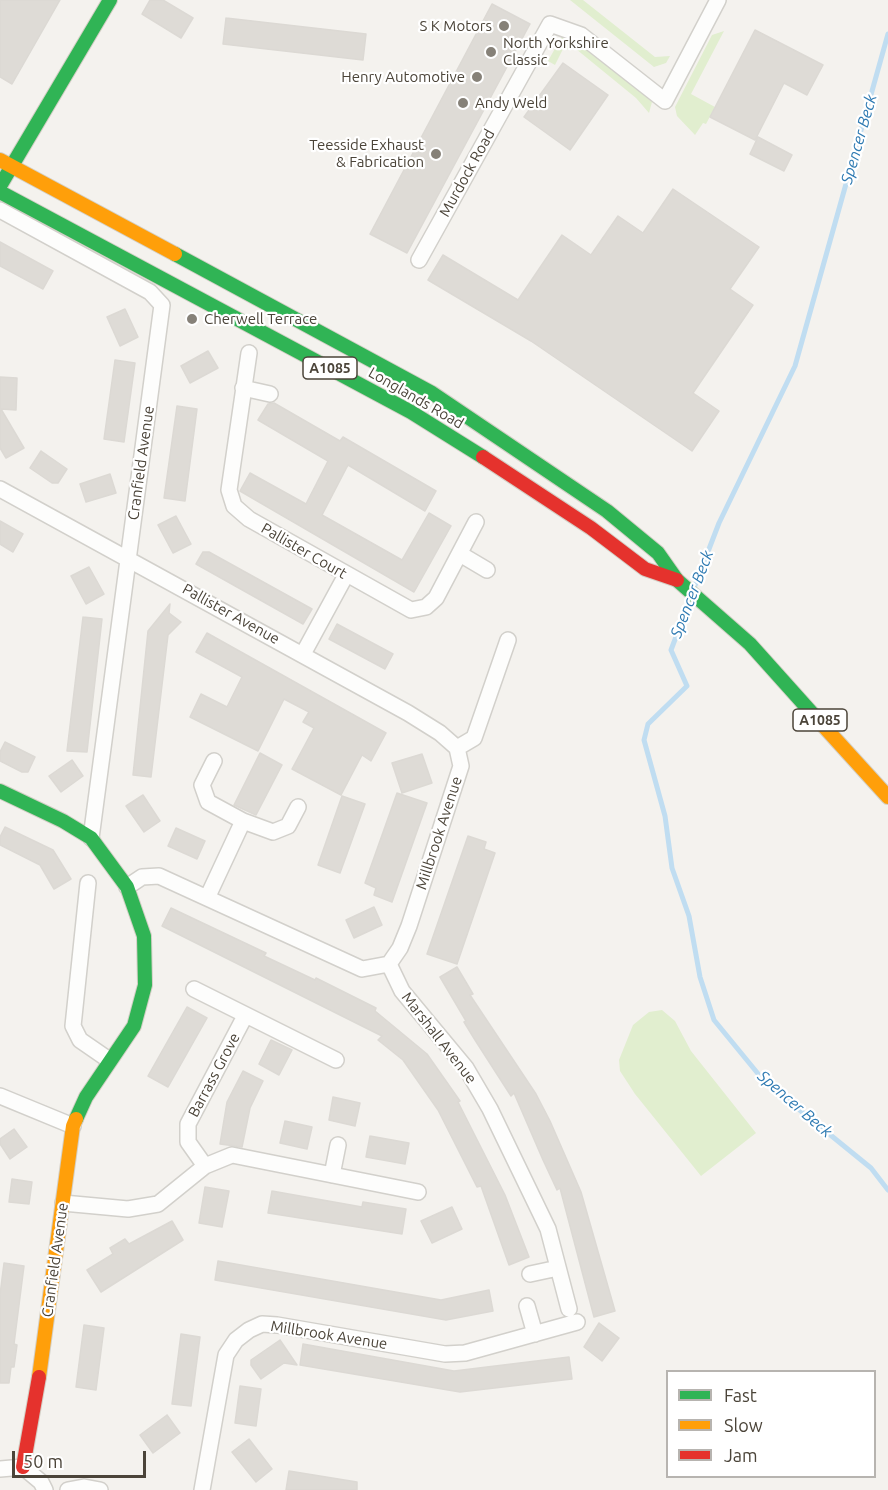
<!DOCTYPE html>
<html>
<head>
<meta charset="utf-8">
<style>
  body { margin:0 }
  #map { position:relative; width:888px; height:1490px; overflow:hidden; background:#f4f2ee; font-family:Ubuntu,sans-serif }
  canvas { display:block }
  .legend { position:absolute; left:666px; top:1370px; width:210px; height:108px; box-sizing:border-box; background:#fff; border:2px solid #b7b4b0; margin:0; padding:8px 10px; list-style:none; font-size:18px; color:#4b4439 }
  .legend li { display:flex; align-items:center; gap:12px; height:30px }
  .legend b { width:30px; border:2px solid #b7b4b0 }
  .scale { position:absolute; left:12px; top:1451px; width:134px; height:27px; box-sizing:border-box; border:3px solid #4b4439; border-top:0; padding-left:8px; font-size:18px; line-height:21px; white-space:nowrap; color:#4b4439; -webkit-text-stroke:4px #fff; paint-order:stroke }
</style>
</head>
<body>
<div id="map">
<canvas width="888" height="1490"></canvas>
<ul class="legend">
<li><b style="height:8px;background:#30b455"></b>Fast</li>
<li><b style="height:8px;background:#ff9f0a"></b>Slow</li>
<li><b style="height:8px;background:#e5322d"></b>Jam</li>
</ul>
<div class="scale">50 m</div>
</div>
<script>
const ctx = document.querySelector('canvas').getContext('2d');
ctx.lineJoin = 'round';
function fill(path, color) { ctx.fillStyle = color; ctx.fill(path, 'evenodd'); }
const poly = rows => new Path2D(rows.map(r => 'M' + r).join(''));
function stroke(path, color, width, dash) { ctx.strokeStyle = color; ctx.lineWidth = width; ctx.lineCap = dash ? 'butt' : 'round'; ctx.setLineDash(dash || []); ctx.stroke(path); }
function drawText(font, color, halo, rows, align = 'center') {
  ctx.font = font + ' Ubuntu,sans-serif'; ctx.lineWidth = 4.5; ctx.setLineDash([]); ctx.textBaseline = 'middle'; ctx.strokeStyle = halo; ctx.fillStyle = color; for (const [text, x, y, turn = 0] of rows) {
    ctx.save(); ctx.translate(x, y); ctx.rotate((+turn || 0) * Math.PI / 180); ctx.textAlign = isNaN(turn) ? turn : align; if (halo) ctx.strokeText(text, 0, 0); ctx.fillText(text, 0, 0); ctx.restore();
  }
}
fill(poly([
  [570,0,583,0,655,57,670,56,666,63,654,67],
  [724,31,691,94,715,107,706,124,703,123,695,135,677,116,675,107,712,35],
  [562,36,577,40,645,93,652,102,649,113,636,98,576,49,563,49,555,65,548,61],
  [662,1010,675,1021,691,1051,756,1133,701,1176,635,1094,620,1071,619,1060,633,1025,649,1012]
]), '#e1eecf');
stroke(poly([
  [694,588,719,523,795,366,888,34],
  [690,600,671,650,687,686,648,724,644,740,665,816,672,868,689,916,700,977,714,1020,764,1081,871,1168,888,1190]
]), '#c0ddf1', 5);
const building = poly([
  [0,0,60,0,12,84,0,77,0,0],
  [150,0,163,0,193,18,181,38,142,14,150,0],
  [492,4,530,24,407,253,370,234,492,4],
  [226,18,366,34,363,60,223,44,226,18],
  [755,30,823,65,807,95,784,83,755,140,710,117,755,30],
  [563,63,608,95,570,150,524,117,563,63],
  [758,137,792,155,784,171,750,154,758,137],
  [673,189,759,247,730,289,753,305,693,393,719,411,692,451,531,341,428,280,443,255,518,300,562,235,591,255,618,216,643,233,673,189],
  [0,242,53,271,43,289,0,266,0,242],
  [125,309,138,337,120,346,107,317,125,309],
  [208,351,218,368,190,383,181,366,208,351],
  [115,360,135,363,124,442,104,439,115,360],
  [0,377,17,378,16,410,1,409,24,448,6,458,0,448,0,377],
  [268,404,274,403,340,441,343,437,436,491,425,511,348,465,322,515,402,560,429,513,451,526,414,592,240,491,250,473,306,504,328,461,258,420,268,404],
  [177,406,197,409,185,501,164,498,177,406],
  [41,451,67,469,58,483,52,483,30,468,41,451],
  [110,474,116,493,86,502,80,484,110,474],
  [176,516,191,544,173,553,158,525,176,516],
  [0,521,23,534,13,552,0,544,0,521],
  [203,552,209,552,312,609,303,624,196,564,203,552],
  [89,567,104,594,86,604,71,576,89,567],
  [170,604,169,613,181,622,168,635,151,777,133,775,148,631,170,604],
  [83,617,102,619,87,752,67,751,83,617],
  [337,624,393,654,385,669,329,639,337,624],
  [207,633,386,733,371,761,362,755,341,795,292,769,314,728,303,722,309,712,284,699,258,751,190,717,201,694,227,707,242,677,196,652,207,633],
  [5,742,35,757,28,772,22,772,0,761,0,752,5,742],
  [260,753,282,765,256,815,234,805,260,753],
  [422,754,432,783,402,793,392,763,422,754],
  [72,760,83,776,61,792,49,776,72,760],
  [397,793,427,803,392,902,374,895,376,888,365,883,397,793],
  [143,795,160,821,144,832,126,806,143,795],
  [342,796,365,804,340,873,318,865,342,796],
  [5,827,53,850,71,879,54,889,40,865,0,845,0,837,5,827],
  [176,828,205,841,197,859,168,846,176,828],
  [468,836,486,842,484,849,495,853,457,964,427,954,468,836],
  [374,907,382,925,354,938,346,920,374,907],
  [171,908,266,953,264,956,315,980,316,978,376,1008,375,1011,427,1054,460,1101,458,1102,505,1195,529,1257,509,1265,481,1186,477,1187,438,1110,403,1060,378,1040,382,1036,162,926,171,908],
  [457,967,473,994,470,995,536,1094,550,1121,581,1192,615,1311,594,1317,560,1188,557,1190,543,1160,514,1093,511,1096,475,1040,464,1022,466,1021,440,977,457,967],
  [187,1007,207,1018,168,1087,148,1076,187,1007],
  [271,1040,292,1050,279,1075,259,1064,271,1040],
  [243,1071,263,1081,250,1108,242,1147,220,1144,227,1102,243,1071],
  [333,1097,360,1103,355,1126,329,1120,333,1097],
  [285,1121,312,1127,307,1149,280,1143,285,1121],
  [14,1129,27,1147,10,1159,0,1144,0,1139,14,1129],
  [370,1136,409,1143,405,1164,366,1157,370,1136],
  [12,1179,32,1182,29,1204,9,1202,12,1179],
  [205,1187,229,1191,222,1227,199,1223,205,1187],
  [272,1191,362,1207,363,1202,406,1209,402,1234,268,1213,272,1191],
  [452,1207,462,1229,432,1243,421,1221,452,1207],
  [172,1221,183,1240,101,1292,87,1270,113,1254,110,1248,125,1239,129,1244,172,1221],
  [218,1261,441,1300,489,1290,493,1311,446,1320,215,1280,218,1261],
  [4,1263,24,1266,14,1344,17,1345,14,1367,11,1367,9,1383,0,1383,0,1295,4,1263],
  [599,1323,619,1338,602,1361,584,1347,599,1323],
  [84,1325,104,1328,96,1390,76,1387,84,1325],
  [181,1334,200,1337,191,1406,172,1404,181,1334],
  [280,1340,297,1365,284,1363,261,1379,251,1365,251,1360,280,1340],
  [303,1344,454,1371,569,1357,572,1379,460,1392,300,1365,303,1344],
  [240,1386,261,1389,256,1426,235,1423,240,1386],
  [167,1415,180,1433,153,1453,140,1435,167,1415],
  [249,1439,272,1469,256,1482,232,1452,249,1439],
  [289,1471,357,1482,357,1490,286,1490,289,1471]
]);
fill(building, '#dedbd6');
stroke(building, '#dcd9d4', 1.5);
const street = poly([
  [0,210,150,292,162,305,91,838],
  [419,260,550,24,581,35,665,101,718,0],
  [249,353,229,490,234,506,249,519,411,610,426,607,436,598,476,522],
  [243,388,270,394],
  [0,489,408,713,440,733,457,748],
  [460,554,487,570],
  [303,654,346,575],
  [214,761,202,785,208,802,243,821,273,832,288,826,298,807],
  [88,883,73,1026,80,1040,109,1060],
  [127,887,142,877,159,876,362,969,389,964,402,991,466,1068,490,1109,548,1229,569,1309],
  [208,896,243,821],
  [389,964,400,948,409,926,461,766,457,748,474,738,508,640],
  [194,989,336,1060],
  [0,1096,73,1126],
  [205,1166,188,1142,188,1124,245,1016],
  [332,1175,338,1145],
  [63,1203,128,1209,158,1204,205,1166,232,1155,418,1192],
  [530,1274,558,1268],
  [527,1306,535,1334],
  [0,1469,23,1467,41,1482,45,1490],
  [68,1490,84,1487,100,1490],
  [202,1490,226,1355,236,1340,249,1330,262,1324,277,1325,445,1354,465,1353,577,1322]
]);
const fast = poly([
  [0,186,110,0],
  [0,192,411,412,483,457],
  [175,254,432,393,607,511,658,553,677,580,750,644,819,721],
  [0,791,63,821,91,838,127,887,144,936,145,985,134,1026,86,1097,76,1119]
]);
const slow = poly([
  [0,160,175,254],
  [819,721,888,797],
  [39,1377,73,1126,76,1119]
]);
const jam = poly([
  [483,457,591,528,645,569,677,580],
  [23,1467,39,1377]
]);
stroke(street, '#d2d0cb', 18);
stroke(fast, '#d3cfc5', 16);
stroke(slow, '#d3cfc5', 16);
stroke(jam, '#d3cfc5', 16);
stroke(street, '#fdfdfc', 15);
stroke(fast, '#30b455', 14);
stroke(slow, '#ff9f0a', 14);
stroke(jam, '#e5322d', 14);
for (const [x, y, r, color] of [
  [504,26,6,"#868178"],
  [491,52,6,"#868178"],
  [477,77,6,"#868178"],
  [463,103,6,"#868178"],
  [436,154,6,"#868178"],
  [192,319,6,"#868178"]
]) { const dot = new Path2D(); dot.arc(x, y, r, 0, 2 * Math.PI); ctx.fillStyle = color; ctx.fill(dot); stroke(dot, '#fff', 2); }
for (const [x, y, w] of [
  [330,368,54],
  [820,720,54]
]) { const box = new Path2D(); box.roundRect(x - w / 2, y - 11, w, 22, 4.5); ctx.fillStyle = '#fff'; ctx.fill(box); stroke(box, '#4b4439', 1.5); }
drawText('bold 14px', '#4b4439', null, [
  ["A1085",330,368],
  ["A1085",820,720]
]);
drawText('15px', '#4b4439', '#fff', [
  ["S K Motors",492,26],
  ["North Yorkshire",503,43,"left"],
  ["Classic",503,60,"left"],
  ["Henry Automotive",465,77],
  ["Andy Weld",475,103,"left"],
  ["Teesside Exhaust",424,145],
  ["& Fabrication",424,162],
  ["Cherwell Terrace",204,319,"left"]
], 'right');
drawText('15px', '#4b4439', '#fff', [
  ["Murdock Road",467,173,-61],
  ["Longlands Road",416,398,30],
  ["Cranfield Avenue",141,463,-82],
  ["Pallister Court",304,551,30],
  ["Pallister Avenue",231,614,29],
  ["Millbrook Avenue",439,833,-72],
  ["Marshall Avenue",439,1038,52],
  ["Barrass Grove",214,1075,-62],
  ["Cranfield Avenue",55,1260,-82],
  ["Millbrook Avenue",329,1335,9]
]);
drawText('italic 16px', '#2e7ab2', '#fff', [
  ["Spencer Beck",859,139,-74],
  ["Spencer Beck",692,594,-69],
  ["Spencer Beck",795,1104,41]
]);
</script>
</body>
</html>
